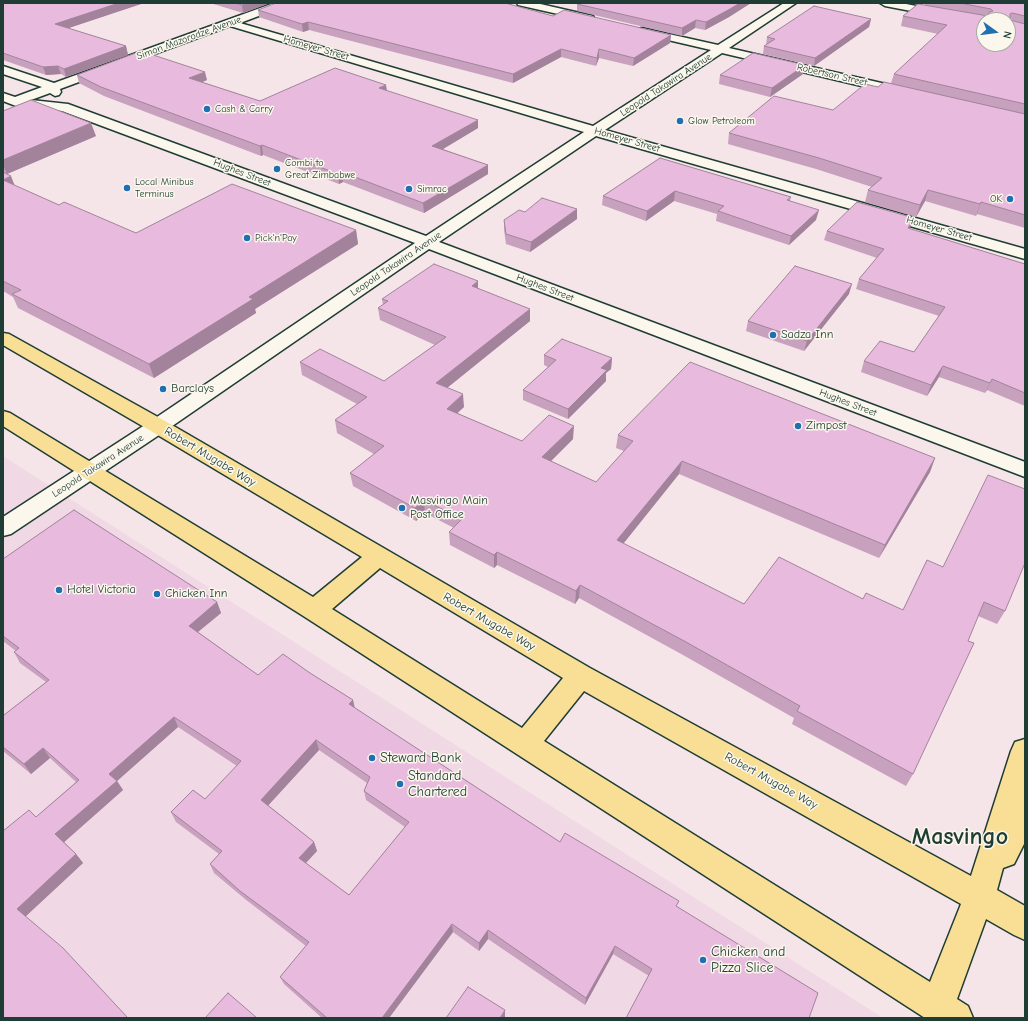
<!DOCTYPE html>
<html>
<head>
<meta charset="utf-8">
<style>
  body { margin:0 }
  #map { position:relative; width:1028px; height:1021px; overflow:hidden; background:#f5e5e8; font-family:"Comic Neue",sans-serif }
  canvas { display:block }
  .frame { position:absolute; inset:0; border:4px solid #1f3d34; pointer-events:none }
  .north { position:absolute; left:976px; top:12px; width:40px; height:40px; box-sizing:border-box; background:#fbf7ec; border:1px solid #a3ada2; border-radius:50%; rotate:104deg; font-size:11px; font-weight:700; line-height:16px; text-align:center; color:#1f3d34 }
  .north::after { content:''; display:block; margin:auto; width:14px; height:18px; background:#1f6fb2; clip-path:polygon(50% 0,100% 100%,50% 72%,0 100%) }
</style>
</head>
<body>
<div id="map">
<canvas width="1028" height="1021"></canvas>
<div class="frame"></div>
<div class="north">N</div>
</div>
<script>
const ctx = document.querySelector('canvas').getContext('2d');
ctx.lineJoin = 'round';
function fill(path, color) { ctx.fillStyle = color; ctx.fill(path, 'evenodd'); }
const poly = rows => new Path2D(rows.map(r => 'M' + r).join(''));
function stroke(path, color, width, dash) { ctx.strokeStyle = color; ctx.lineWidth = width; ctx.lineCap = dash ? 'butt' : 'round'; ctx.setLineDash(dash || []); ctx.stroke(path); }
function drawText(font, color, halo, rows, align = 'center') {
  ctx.font = font + ' "Comic Neue",sans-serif'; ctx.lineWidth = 3; ctx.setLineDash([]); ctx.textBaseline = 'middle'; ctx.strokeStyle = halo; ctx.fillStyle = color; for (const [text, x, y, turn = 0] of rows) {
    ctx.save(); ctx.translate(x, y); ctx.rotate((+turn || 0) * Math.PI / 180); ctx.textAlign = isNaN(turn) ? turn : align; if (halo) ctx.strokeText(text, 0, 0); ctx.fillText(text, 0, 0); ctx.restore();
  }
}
fill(poly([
  [3,456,883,1018,3,1018]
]), '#f1d8e5');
const minor = poly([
  [274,3,289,3,288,5,240,23,593,126,711,50,638,33,637,31,638,29,642,28,718,45,784,3,796,3,729,48,912,90,914,93,912,96,908,97,722,53,605,130,1025,249,1025,259,596,136,439,242,1025,462,1025,477,429,249,165,431,11,534,3,536,3,517,151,421,415,243,62,111,16,106,3,101,3,93,15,97,42,87,3,74,3,66,54,83,274,3],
  [230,26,584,132,426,236,68,104,31,100,50,93,55,96,59,95,61,92,60,89,230,26],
  [517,3,536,3,593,16,594,18,589,21,518,5,517,3],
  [880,3,901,3,988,20,984,20,984,25,885,6,880,3]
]);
const highway = poly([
  [3,333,9,334,165,421,590,668,971,876,1011,751,1015,742,1025,739,1025,842,1014,864,1003,868,997,890,1025,906,1025,940,1014,935,986,919,957,999,968,1006,973,1018,925,1018,305,617,3,426,3,411,10,413,313,597,362,557,151,431,3,345,3,333],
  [380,568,563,678,522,728,332,609,380,568],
  [584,691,961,904,930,982,544,741,584,691]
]);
stroke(minor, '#1f3d34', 3);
stroke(highway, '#1f3d34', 3);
fill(minor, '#fbf7ec');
fill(highway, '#f9df96');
fill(poly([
  [3,3,144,3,68,28,126,46,128,55,66,77,61,74,46,75,3,60],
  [210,3,270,3,243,13],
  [578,3,751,3,729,17,705,30,695,28,682,36,577,11,577,4],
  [925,3,1025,3,1025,228,977,214,976,216,925,201,916,217,865,202,868,190,872,187,816,169,728,144,729,133,833,110,878,87,891,83,894,74,938,34,901,26,903,16,925,5],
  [258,10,553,16,671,35,670,43,633,66,599,58,596,66,561,57,513,83,309,30,303,32,259,17],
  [871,19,869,27,814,66,763,54,764,46,766,45,767,37],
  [805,65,803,74,770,97,719,84,720,75],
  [77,75,207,80,202,82,260,101,386,85,387,91,478,128,443,149,488,165,488,174,424,213,343,182,339,184,263,155,261,156,104,96,79,83],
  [3,111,96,136,7,174,15,186,59,205,136,233,356,230,358,244,255,309,256,313,154,378,18,308,13,297,3,291],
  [660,158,791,197,790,201,816,220,789,245,716,221,717,214,674,201,646,221,602,205,603,196],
  [577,209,577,219,530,252,506,244,504,230,504,220,525,212],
  [910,229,1025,264,1025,406,987,390,985,393,939,377,927,396,861,372,864,361,914,352,939,316,856,289,859,279,877,258,824,240,827,231],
  [478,281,478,288,530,321,447,388,464,407,457,413,522,441,573,439,551,461,596,482,624,451,616,448,618,435,935,458,930,472,879,558,679,474,623,544,744,604,863,599,903,610,927,560,1005,611,997,624,978,616,913,774,906,786,792,724,794,718,683,655,579,598,575,604,497,565,494,568,450,545,449,532,454,528,425,513,416,521,353,486,350,473,374,454,337,433,335,420,357,404,302,375,300,362,384,381,435,345,380,320,378,308,383,305,382,299],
  [849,294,804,351,746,331,748,321],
  [544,355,612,358,611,369,606,373,606,381,568,419,523,400,523,390,548,367,544,365],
  [3,559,217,602,221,613,198,632,258,675,310,673,353,700,355,708,560,842,677,907,818,993,649,976,613,954,585,1005,488,939,479,951,453,932,389,1018,322,1018,284,984,280,977,306,946,245,899,214,873,210,864,219,854,176,822,171,812,205,799,237,766,178,727,117,781,123,790,64,842,76,854,83,863,26,916,3,1018,36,817,76,782,50,758,31,774,3,751,3,714,4,715,46,682,20,663,14,652,16,651,3,641],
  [319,750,367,783,364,791,366,800,405,827,349,895,306,863,317,851,314,842,268,805]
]), '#c8a1bf');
fill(poly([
  [119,3,144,3,57,32,55,24],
  [247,3,270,3,243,13,242,5],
  [740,3,751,3,729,17,705,30,706,22],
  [871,19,869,27,814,66,815,58],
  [696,20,695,28,682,36,682,28],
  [308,22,309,30,303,32,302,24],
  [671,35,670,43,633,66,634,58],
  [126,46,128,55,66,77,64,69],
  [561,49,561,57,513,83,513,74],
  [599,49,599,58,596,66,597,58],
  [805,65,803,74,770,97,772,88],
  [58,66,61,74,46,75,43,67],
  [205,72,207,80,191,87,189,78],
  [386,85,387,93,379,88],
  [478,120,478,128,433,155,432,146],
  [91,123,96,136,7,174,3,165,3,160],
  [262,145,263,155,261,156,260,146],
  [488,165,488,174,424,213,423,203],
  [342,172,343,182,339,184,338,174],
  [11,176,16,189,3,183,3,180],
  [928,190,925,201,916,217,920,205],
  [675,191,674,201,646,221,647,211],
  [981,202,977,214,976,216,980,204],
  [577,209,577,219,530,252,531,242],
  [819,210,816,220,789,245,791,236],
  [914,218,910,228,905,238,908,228],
  [356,230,358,244,255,309,256,313,154,378,149,364,249,297],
  [478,281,478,294,472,286],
  [852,284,849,294,804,351,807,341],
  [530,309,530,321,437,396,436,383],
  [612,358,611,369,606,373,606,381,568,419,568,409,601,368],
  [943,366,939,377,927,396,931,385],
  [992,379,987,390,985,393],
  [463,394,464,407,448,422,447,409],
  [574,426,573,439,542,470,542,457],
  [935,458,930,472,879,558,885,545],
  [682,461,679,474,615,554,617,540],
  [424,500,425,513,416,521,415,508],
  [497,552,497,565,494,568,494,555],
  [580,585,579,598,575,604,576,591],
  [217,602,221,613,193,636,189,626],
  [353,700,355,710,349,704],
  [174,717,178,727,117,781,123,790,62,844,55,834,109,774],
  [316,740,319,750,265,809,261,800],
  [43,748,50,758,31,774,24,764],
  [314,842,317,851,302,867,299,858],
  [76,854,83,863,25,917,17,909],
  [452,924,453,932,389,1018,382,1018],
  [488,930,488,939,479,951,479,943],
  [615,946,613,954,585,1005,586,998],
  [505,1010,505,1018,500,1018]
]), '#a2839b');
const building = poly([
  [3,3,119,3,55,24,126,46,64,69,58,66,43,67,3,53,3,3],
  [235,3,247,3,242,5,235,3],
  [276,3,505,3,553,16,564,10,671,35,634,58,599,49,597,58,561,49,513,74,308,22,302,24,258,10,276,3],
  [578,3,740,3,730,9,706,22,696,20,682,28,577,4,578,3],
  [960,3,1025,3,1025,16,1012,13,1010,14,1010,20,1025,24,1025,104,894,74,947,25,903,16,918,4,988,16,989,12,993,11,991,9,960,3],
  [984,20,1008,20,1008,44,984,44,984,20],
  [814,6,871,19,815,58,764,46,775,39,767,37,814,6],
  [141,51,205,72,189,78,260,101,335,68,386,85,379,88,478,120,432,146,488,165,423,203,342,172,338,174,262,145,260,146,101,87,77,75,141,51],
  [753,53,805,65,772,88,720,75,753,53],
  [884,82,1025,114,1025,215,981,202,980,204,928,190,920,205,868,190,882,178,819,158,729,133,774,96,833,110,865,84,878,87,884,82],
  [31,100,91,123,3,160,3,111,31,100],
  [660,158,791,197,787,200,819,210,791,236,718,211,724,206,675,191,647,211,603,196,660,158],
  [3,172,11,176,3,180,3,172],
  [3,180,59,205,64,202,136,233,232,184,356,230,249,297,253,299,149,364,12,294,21,290,3,281,3,180],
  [542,198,577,209,531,242,506,234,504,220,519,210,525,212,542,198],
  [857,202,914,218,908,228,1025,264,1025,393,992,379,990,383,943,366,931,385,864,361,880,341,914,352,945,307,859,279,884,249,827,231,857,202],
  [434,264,478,281,472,286,530,309,436,383,463,394,447,409,522,441,549,415,574,426,542,457,596,482,633,441,618,435,690,362,935,458,885,545,682,461,617,540,744,604,779,557,863,599,866,593,903,610,927,560,943,567,988,475,1025,489,1025,563,1005,611,984,602,968,641,974,643,913,774,797,711,800,706,686,642,580,585,576,591,497,552,494,555,449,532,462,519,424,500,415,508,350,473,384,446,335,420,367,397,300,362,320,349,384,381,446,337,378,308,388,301,382,299,434,264],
  [795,266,852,284,807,341,748,321,795,266],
  [562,339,612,358,601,368,607,370,568,409,523,390,556,360,544,355,562,339],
  [74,510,217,602,189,626,258,675,283,654,310,673,353,700,349,704,560,842,565,833,679,901,676,906,818,993,809,1018,626,1018,652,969,615,946,586,998,488,930,479,943,452,924,382,1018,327,1018,280,977,309,942,240,891,210,864,222,851,171,812,193,790,205,799,241,761,174,717,109,774,117,781,55,834,76,854,17,909,63,948,128,1018,3,1018,3,831,29,810,36,817,79,780,43,748,24,764,3,747,3,714,4,715,49,680,14,652,19,648,3,636,3,559,74,510],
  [316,740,370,777,364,791,409,822,349,895,299,858,314,842,261,800,316,740],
  [468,987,505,1010,500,1018,446,1018,468,987],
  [228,993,257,1018,205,1018,228,993]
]);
fill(building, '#e8bbde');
stroke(building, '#a2839b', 1);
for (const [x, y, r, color] of [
  [207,109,4,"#1f6fb2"],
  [680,121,4,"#1f6fb2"],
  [277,169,4,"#1f6fb2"],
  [127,188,4,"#1f6fb2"],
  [409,189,4,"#1f6fb2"],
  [1010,199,4,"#1f6fb2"],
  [247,238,4,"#1f6fb2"],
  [773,335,4,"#1f6fb2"],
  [163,389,4,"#1f6fb2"],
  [798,426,4,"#1f6fb2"],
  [402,508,4,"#1f6fb2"],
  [59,590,4,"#1f6fb2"],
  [157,594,4,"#1f6fb2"],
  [372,758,4,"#1f6fb2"],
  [400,784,4,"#1f6fb2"],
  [703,960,4,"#1f6fb2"]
]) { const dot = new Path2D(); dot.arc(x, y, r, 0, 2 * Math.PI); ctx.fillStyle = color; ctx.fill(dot); stroke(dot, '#fbf7ec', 1.5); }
drawText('10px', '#1f3d34', '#fbf7ec', [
  ["Simon Mazorodze Avenue",189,38,-20],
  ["Homeyer Street",316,48,16],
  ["Robertson Street",832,75,13],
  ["Leopold Takawira Avenue",666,85,-33],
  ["Homeyer Street",627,140,16],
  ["Hughes Street",242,173,21],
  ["Homeyer Street",939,229,16],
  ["Leopold Takawira Avenue",396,264,-34],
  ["Hughes Street",545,288,21],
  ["Hughes Street",848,403,21],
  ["Leopold Takawira Avenue",98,466,-33]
]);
drawText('10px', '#1f3d34', '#fbf7ec', [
  ["Cash & Carry",215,109],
  ["Glow Petroleom",688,121],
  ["Combi to",285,163],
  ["Great Zimbabwe",285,175],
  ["Local Minibus",135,182],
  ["Terminus",135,194],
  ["Simrac",417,189],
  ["OK",1002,199,"right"],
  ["Pick'n'Pay",255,238]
], 'left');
drawText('12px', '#1f3d34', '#fbf7ec', [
  ["Sadza Inn",781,335],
  ["Barclays",171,389],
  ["Zimpost",806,426],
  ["Masvingo Main",410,501],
  ["Post Office",410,515],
  ["Hotel Victoria",67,590],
  ["Chicken Inn",165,594]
], 'left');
drawText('12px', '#1f3d34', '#fbf7ec', [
  ["Robert Mugabe Way",210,457,31],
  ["Robert Mugabe Way",489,622,30],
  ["Robert Mugabe Way",771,781,29]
]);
drawText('14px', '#1f3d34', '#fbf7ec', [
  ["Steward Bank",380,758],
  ["Standard",408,776],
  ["Chartered",408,792],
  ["Chicken and",711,952],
  ["Pizza Slice",711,968]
], 'left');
drawText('bold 24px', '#1f3d34', '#fbf7ec', [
  ["Masvingo",960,837]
]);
</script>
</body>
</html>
